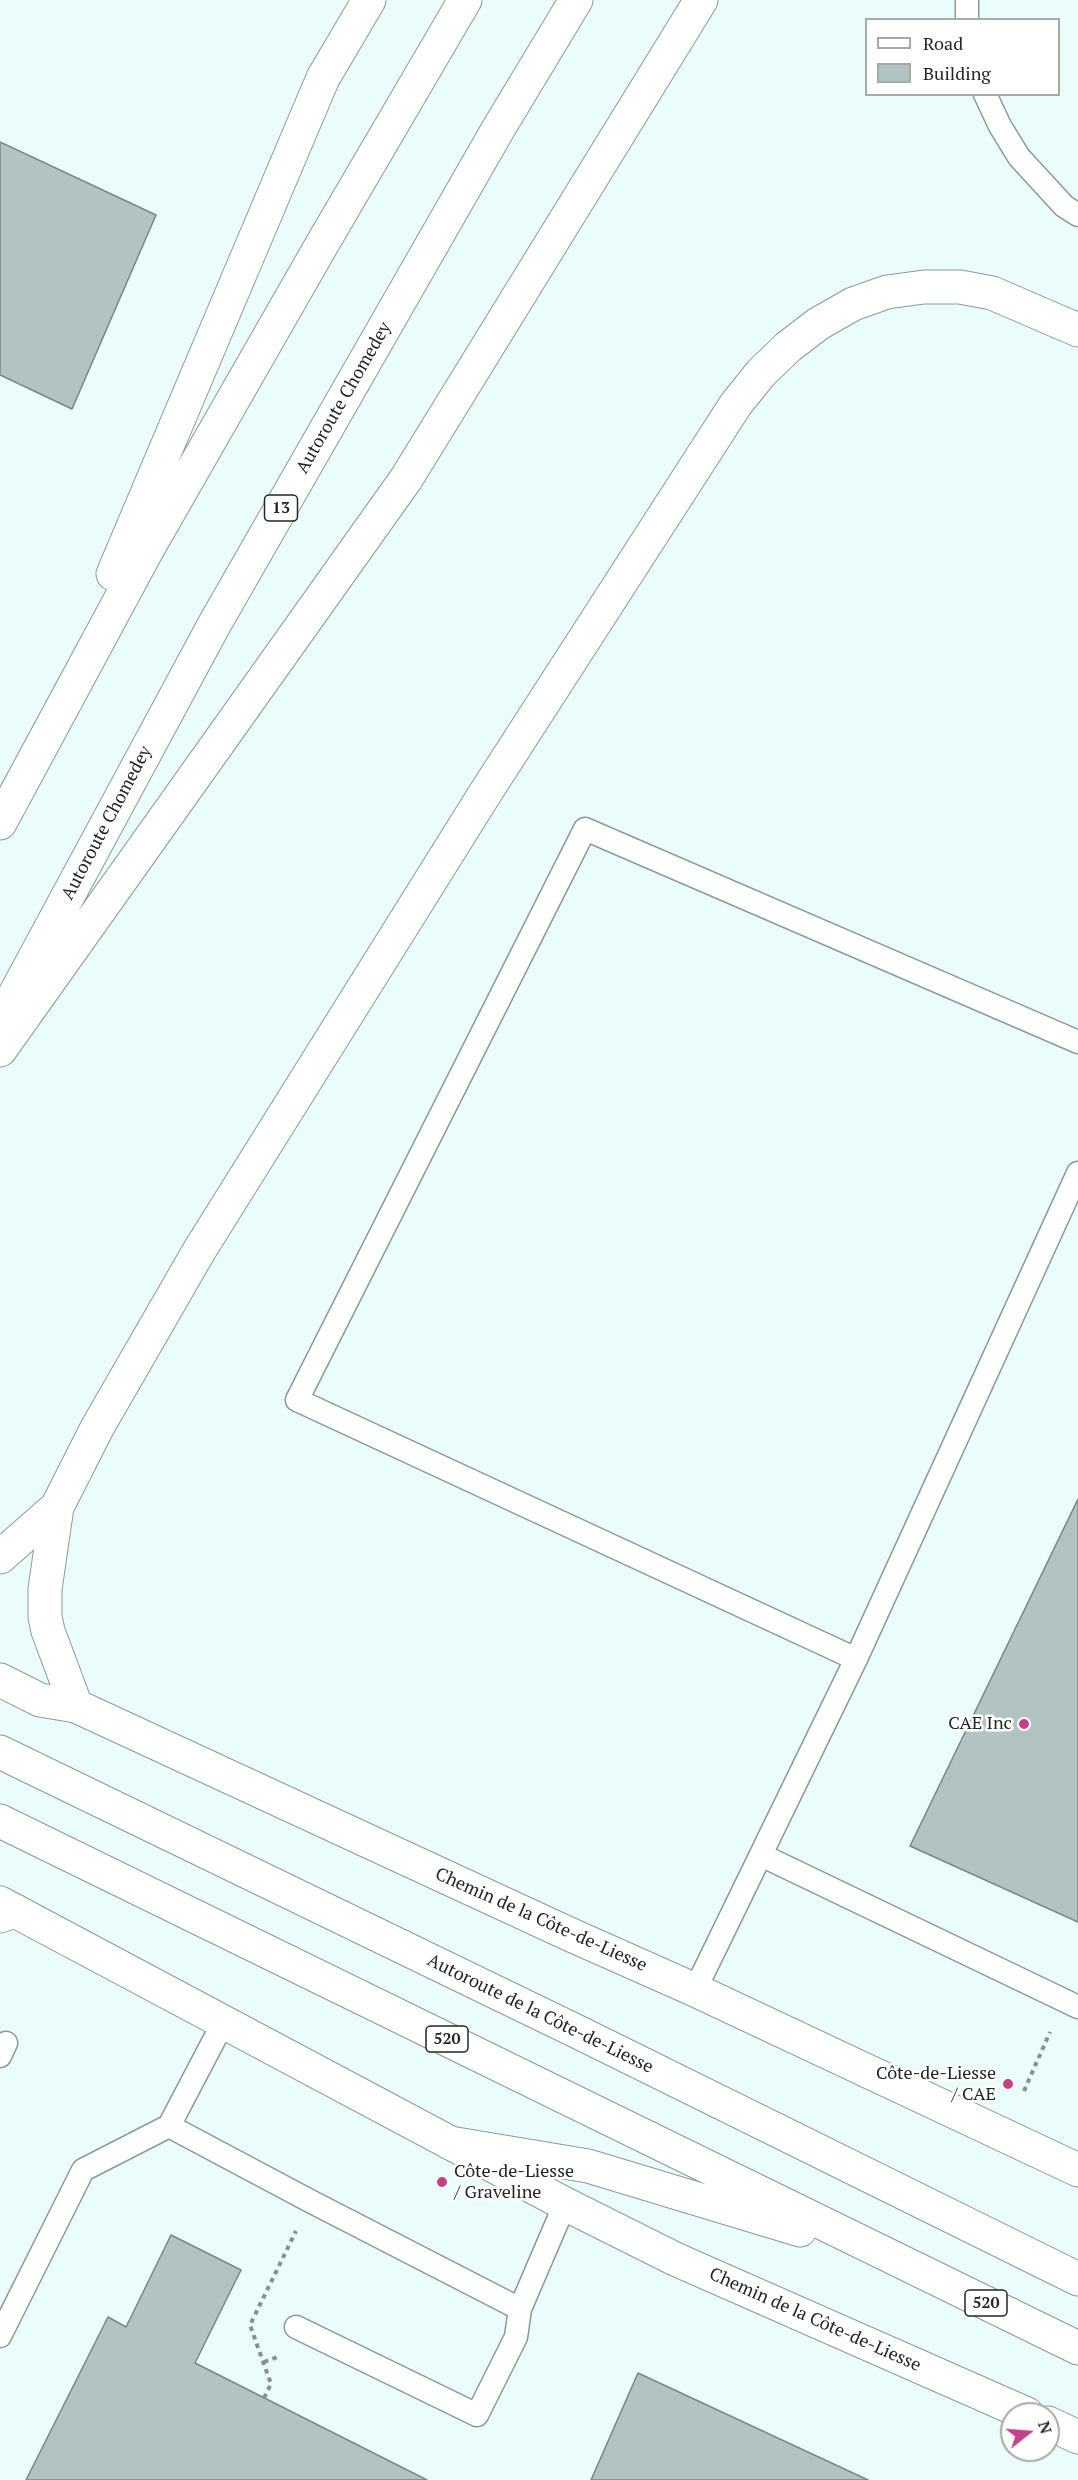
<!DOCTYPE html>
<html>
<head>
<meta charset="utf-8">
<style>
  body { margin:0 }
  #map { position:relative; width:1078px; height:2480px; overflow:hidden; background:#eafdfb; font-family:"PT Serif",serif }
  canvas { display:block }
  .legend { position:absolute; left:865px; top:18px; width:195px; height:78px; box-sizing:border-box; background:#fff; border:2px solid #a6a9a8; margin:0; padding:8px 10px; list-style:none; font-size:18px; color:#202726 }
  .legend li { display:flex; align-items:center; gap:12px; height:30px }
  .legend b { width:30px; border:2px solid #a6a9a8 }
  .north { position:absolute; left:1000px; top:2402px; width:60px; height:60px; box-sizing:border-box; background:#fff; border:2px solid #a6a9a8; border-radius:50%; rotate:73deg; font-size:16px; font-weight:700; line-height:24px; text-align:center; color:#202726 }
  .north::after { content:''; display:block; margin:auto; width:21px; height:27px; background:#c24189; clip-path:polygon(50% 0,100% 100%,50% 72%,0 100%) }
</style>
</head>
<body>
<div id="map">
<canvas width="1078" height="2480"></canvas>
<ul class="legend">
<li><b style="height:8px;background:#fff"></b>Road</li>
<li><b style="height:16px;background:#b2c4c2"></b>Building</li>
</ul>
<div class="north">N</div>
</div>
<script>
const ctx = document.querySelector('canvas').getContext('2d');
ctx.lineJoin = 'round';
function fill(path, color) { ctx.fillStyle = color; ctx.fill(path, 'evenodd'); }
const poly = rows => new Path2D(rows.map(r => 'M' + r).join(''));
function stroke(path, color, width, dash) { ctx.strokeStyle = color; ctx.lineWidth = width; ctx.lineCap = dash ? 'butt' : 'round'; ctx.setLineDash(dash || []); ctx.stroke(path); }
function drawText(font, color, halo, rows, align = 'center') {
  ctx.font = font + ' "PT Serif",serif'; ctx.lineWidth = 5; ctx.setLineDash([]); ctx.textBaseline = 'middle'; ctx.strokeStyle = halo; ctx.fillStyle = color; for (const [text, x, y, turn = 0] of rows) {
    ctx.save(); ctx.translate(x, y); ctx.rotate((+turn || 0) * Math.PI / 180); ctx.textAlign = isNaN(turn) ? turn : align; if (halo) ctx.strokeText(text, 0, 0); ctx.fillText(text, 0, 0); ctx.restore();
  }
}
const building = poly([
  [0,142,156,215,72,409,0,375,0,142],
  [1078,1499,1078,1922,910,1846,1078,1499],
  [171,2235,241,2270,195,2363,427,2480,26,2480,108,2317,126,2327,171,2235],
  [638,2373,868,2480,591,2480,638,2373]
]);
fill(building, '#b2c4c2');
stroke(building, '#768786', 1.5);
const service = poly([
  [967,0,967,20],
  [985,94,1000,126,1019,157,1064,206,1078,215],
  [856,1659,297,1400,585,829,1078,1042],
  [761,1855,1078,2007],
  [695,1990,856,1659,1078,1173],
  [223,2023,169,2126,310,2201,520,2309,565,2204],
  [0,2056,6,2043],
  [296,2327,477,2415,516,2337,520,2309],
  [0,2336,83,2170,169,2126]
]);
const secondary = poly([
  [0,1680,40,1700,76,1706,569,1934,695,1990,1078,2170],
  [0,1903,565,2204,675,2259,1027,2414],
  [1048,2423,1078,2437]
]);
const motorway = poly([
  [113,574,323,78,369,0],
  [0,823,147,550,321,246,465,0],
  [6,1011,214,625,497,131,576,0],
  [0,1050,406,479,701,0],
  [0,1557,57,1507],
  [76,1706,48,1631,45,1617,45,1589,57,1507,97,1428,199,1251,484,795,736,404,761,373,788,347,818,324,853,304,887,292,924,287,960,287,992,293,1078,330],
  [0,1752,582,2034,1078,2279],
  [0,1821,1078,2348],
  [0,1916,15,1911],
  [450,2143,588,2166,800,2230]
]);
stroke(service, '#899b99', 25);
stroke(secondary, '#899b99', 35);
stroke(motorway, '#899b99', 35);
stroke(poly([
  [1024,2091,1050,2032],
  [264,2362,280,2356],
  [264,2398,271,2384,250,2325,296,2231]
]), '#84918f', 4, [4.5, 4.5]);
stroke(service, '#fff', 22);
stroke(secondary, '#fff', 33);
stroke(motorway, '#fff', 33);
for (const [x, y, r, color] of [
  [1024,1724,6,"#c24189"],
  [1008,2084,6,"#c24189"],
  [442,2182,6,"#c24189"]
]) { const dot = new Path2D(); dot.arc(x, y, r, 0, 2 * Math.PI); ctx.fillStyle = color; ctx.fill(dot); stroke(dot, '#fff', 2); }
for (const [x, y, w] of [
  [281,508,33],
  [447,2039,42],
  [986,2303,42]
]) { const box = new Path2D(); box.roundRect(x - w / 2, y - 13, w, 26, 4.5); ctx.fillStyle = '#fff'; ctx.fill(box); stroke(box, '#202726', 1.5); }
drawText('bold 16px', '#202726', null, [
  ["13",281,508],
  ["520",447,2039],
  ["520",986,2303]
]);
drawText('18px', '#202726', '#fff', [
  ["Autoroute Chomedey",344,398,-60],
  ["Autoroute Chomedey",107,823,-62],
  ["Chemin de la Côte-de-Liesse",541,1920,24],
  ["Autoroute de la Côte-de-Liesse",540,2014,26],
  ["Chemin de la Côte-de-Liesse",815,2320,24]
]);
drawText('18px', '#202726', '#fff', [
  ["CAE Inc",1012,1724],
  ["Côte-de-Liesse",996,2074],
  ["/ CAE",996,2095],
  ["Côte-de-Liesse",454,2172,"left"],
  ["/ Graveline",454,2193,"left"]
], 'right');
</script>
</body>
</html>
